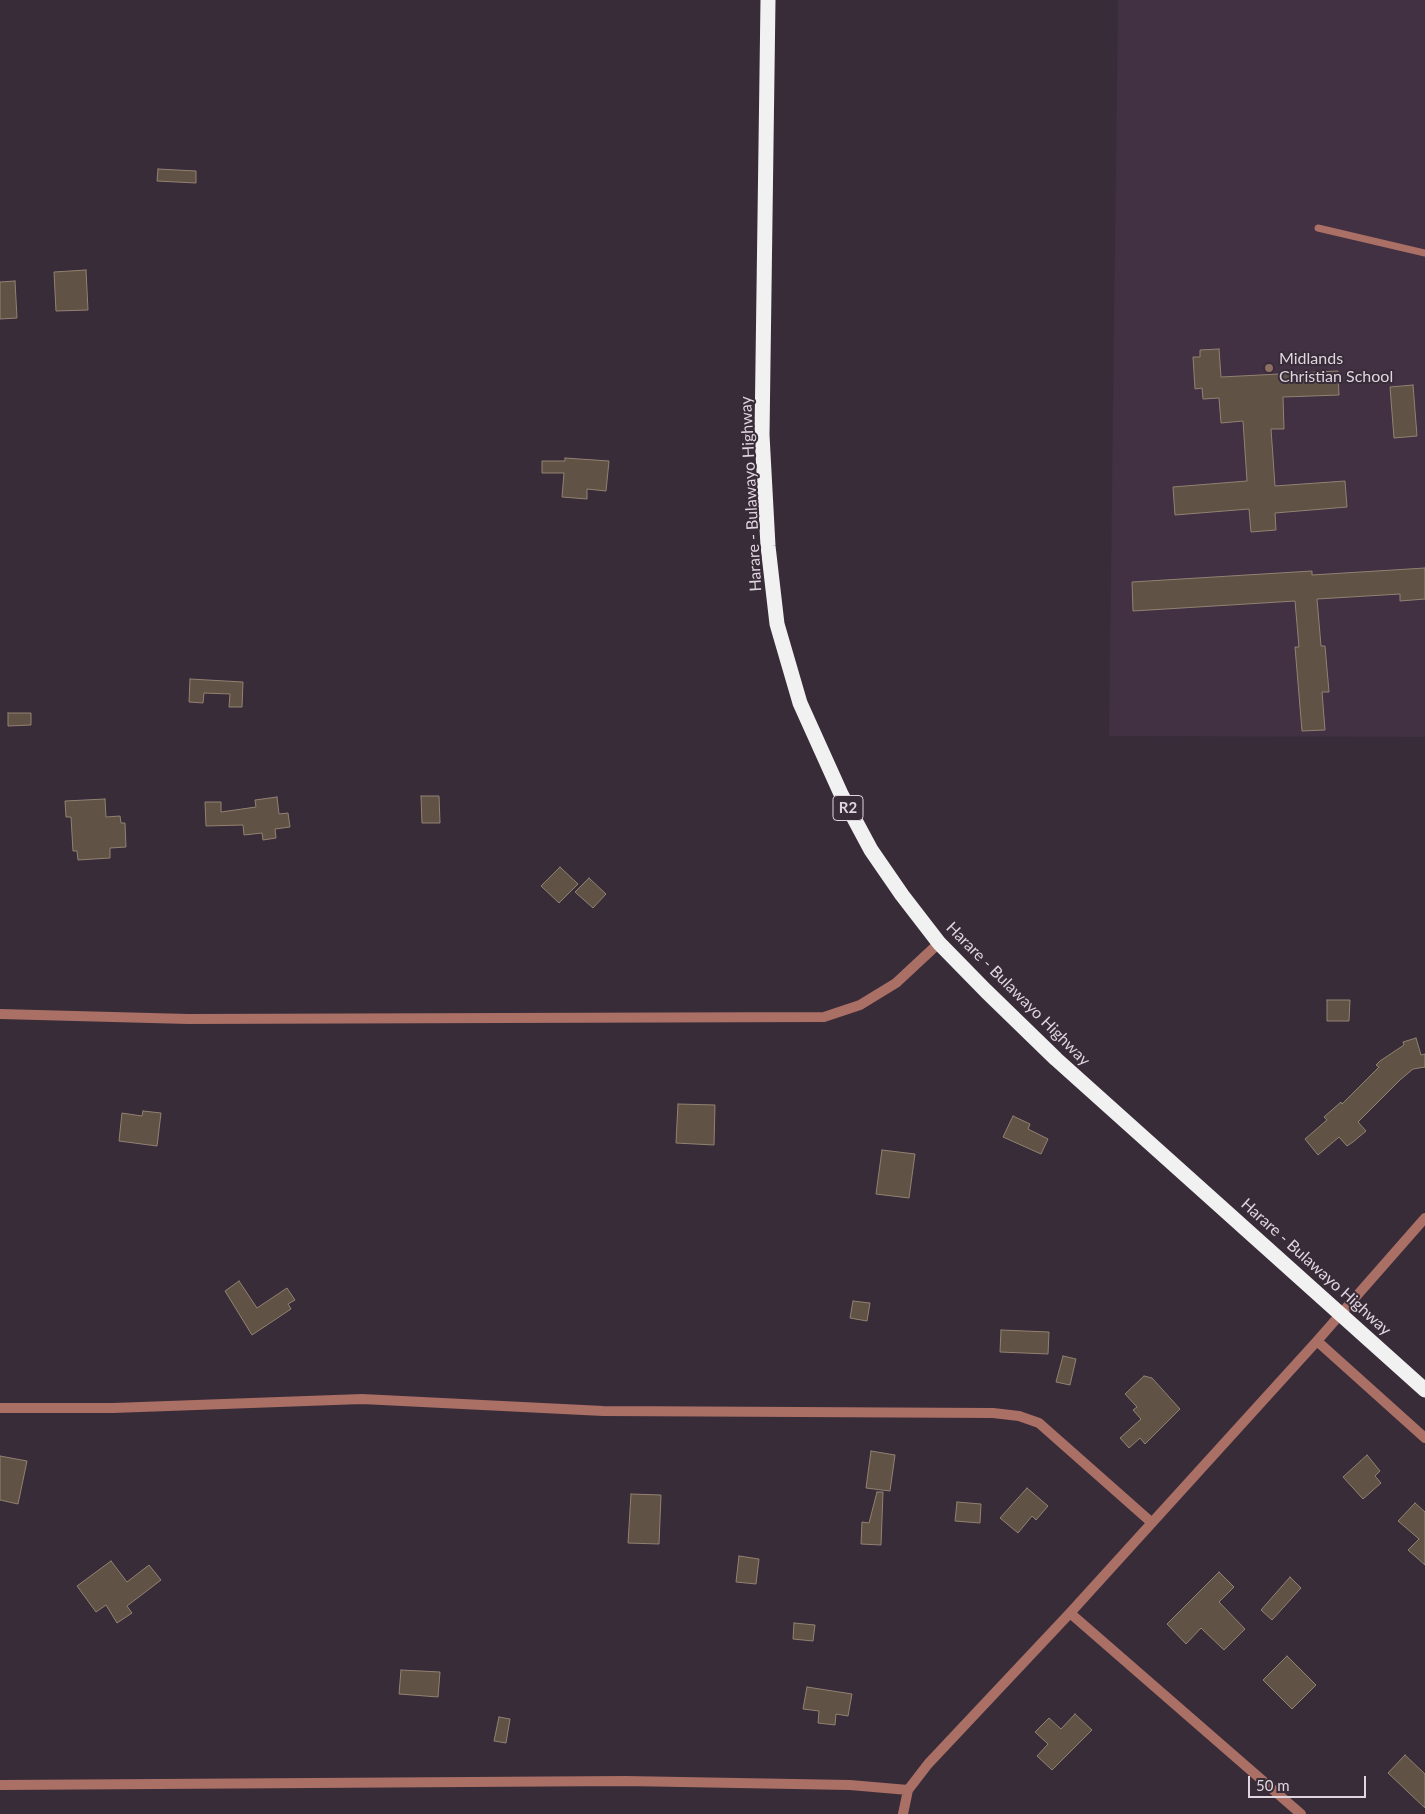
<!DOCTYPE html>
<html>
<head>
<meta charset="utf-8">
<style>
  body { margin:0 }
  #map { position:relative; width:1425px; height:1814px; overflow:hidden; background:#392c39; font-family:Lato,sans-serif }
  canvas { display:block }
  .scale { position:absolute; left:1248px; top:1776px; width:118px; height:22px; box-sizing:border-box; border:2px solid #dfd6df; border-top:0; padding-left:6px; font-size:15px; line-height:18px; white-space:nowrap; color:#dfd6df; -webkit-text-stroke:4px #392c39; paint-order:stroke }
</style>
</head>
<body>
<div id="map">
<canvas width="1425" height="1814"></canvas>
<div class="scale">50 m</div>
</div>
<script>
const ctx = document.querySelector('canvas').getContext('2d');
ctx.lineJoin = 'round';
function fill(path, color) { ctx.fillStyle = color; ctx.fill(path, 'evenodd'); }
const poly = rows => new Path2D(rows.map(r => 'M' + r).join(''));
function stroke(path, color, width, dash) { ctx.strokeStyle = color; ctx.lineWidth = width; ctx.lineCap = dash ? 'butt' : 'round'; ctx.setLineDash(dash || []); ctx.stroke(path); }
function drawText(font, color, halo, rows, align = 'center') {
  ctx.font = font + ' Lato,sans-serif'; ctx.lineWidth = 4; ctx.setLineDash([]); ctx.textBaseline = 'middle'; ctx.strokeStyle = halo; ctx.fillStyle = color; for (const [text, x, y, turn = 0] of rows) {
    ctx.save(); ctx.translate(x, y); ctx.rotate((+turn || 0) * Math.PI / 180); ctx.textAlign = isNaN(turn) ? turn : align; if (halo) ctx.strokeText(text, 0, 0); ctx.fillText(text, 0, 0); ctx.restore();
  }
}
fill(poly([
  [1118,0,1425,0,1425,737,1109,736]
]), '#423043');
const building = poly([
  [158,169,196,171,196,183,157,181,158,169],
  [86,270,88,310,56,311,54,272,86,270],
  [15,281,17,318,0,319,0,282,15,281],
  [1219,349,1221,377,1338,371,1339,395,1283,397,1284,429,1271,429,1275,486,1345,481,1347,507,1275,513,1276,530,1251,532,1249,509,1175,515,1173,487,1247,481,1243,421,1221,423,1219,398,1203,399,1202,388,1195,389,1193,357,1200,357,1200,350,1219,349],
  [1413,385,1417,436,1394,438,1390,387,1413,385],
  [565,458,609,461,606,491,587,489,587,499,562,497,564,473,542,473,542,461,565,461,565,458],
  [1425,568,1425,599,1400,601,1400,594,1317,599,1321,646,1325,646,1329,692,1322,692,1325,730,1302,731,1295,647,1299,647,1295,601,1133,611,1132,582,1312,571,1312,575,1425,568],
  [190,679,243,682,242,707,229,707,230,694,204,693,203,703,189,702,190,679],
  [8,713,31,713,31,725,8,726,8,713],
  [421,796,439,796,440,823,422,823,421,796],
  [277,797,279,814,288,813,290,827,275,829,276,838,263,840,262,833,244,835,243,825,206,826,205,802,221,802,221,812,256,807,255,800,277,797],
  [105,799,106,817,120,816,121,823,125,823,126,847,110,848,110,858,78,860,77,851,73,851,71,817,66,817,65,801,105,799],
  [560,867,578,884,559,903,541,886,560,867],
  [589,878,606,894,593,908,575,892,589,878],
  [1327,1000,1350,1000,1349,1021,1327,1021,1327,1000],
  [1416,1038,1421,1055,1425,1054,1425,1067,1413,1069,1400,1080,1358,1122,1366,1131,1353,1142,1347,1146,1339,1137,1318,1155,1305,1139,1327,1120,1324,1117,1341,1102,1342,1104,1379,1067,1376,1065,1380,1061,1404,1045,1403,1042,1416,1038],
  [678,1104,715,1105,714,1145,676,1143,678,1104],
  [143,1111,161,1113,157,1146,119,1141,122,1113,142,1116,143,1111],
  [1013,1116,1030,1124,1028,1129,1048,1139,1041,1154,1003,1137,1013,1116],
  [882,1150,915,1154,909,1198,876,1194,882,1150],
  [239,1281,257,1308,287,1288,295,1300,288,1304,291,1309,252,1335,225,1291,239,1281],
  [853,1301,870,1303,867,1321,850,1318,853,1301],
  [1001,1330,1049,1332,1048,1354,1000,1352,1001,1330],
  [1063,1356,1076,1359,1070,1385,1056,1382,1063,1356],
  [1144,1376,1152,1378,1180,1409,1145,1444,1140,1438,1129,1448,1120,1438,1141,1419,1133,1410,1137,1407,1125,1394,1144,1376],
  [871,1451,895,1455,890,1491,866,1488,871,1451],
  [1367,1455,1380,1471,1375,1476,1381,1483,1363,1499,1343,1477,1367,1455],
  [0,1456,27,1461,18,1504,0,1500,0,1456],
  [1027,1488,1048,1506,1036,1520,1032,1516,1018,1533,1000,1518,1027,1488],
  [877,1492,883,1492,881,1545,861,1544,862,1522,869,1523,877,1492],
  [631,1494,661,1495,659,1544,628,1543,631,1494],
  [957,1502,981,1504,980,1523,955,1521,957,1502],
  [1415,1503,1425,1512,1425,1565,1408,1550,1419,1539,1398,1521,1415,1503],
  [739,1556,759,1559,756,1584,736,1582,739,1556],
  [111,1561,127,1582,149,1565,161,1580,127,1606,132,1613,117,1623,106,1605,96,1612,77,1586,111,1561],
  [1219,1572,1234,1587,1219,1602,1245,1629,1224,1650,1201,1628,1186,1644,1167,1624,1219,1572],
  [1290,1577,1301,1588,1272,1620,1261,1610,1290,1577],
  [794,1623,815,1625,813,1641,793,1639,794,1623],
  [1287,1656,1316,1685,1292,1709,1263,1680,1287,1656],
  [401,1670,440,1672,438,1697,399,1694,401,1670],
  [807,1687,852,1694,848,1716,836,1714,835,1725,818,1723,819,1711,803,1709,807,1687],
  [1075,1714,1092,1730,1052,1770,1037,1756,1048,1744,1035,1732,1049,1718,1061,1729,1075,1714],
  [499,1717,510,1719,506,1743,494,1741,499,1717],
  [1405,1755,1425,1774,1425,1808,1388,1773,1405,1755]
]);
fill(building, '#605244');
stroke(building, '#928272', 1);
stroke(poly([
  [1318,228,1425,253]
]), '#aa6f65', 7);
stroke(poly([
  [0,1014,188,1019,824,1017,860,1005,896,983,939,943],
  [1317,1341,1425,1438],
  [0,1408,113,1408,362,1399,603,1411,993,1413,1019,1416,1039,1423,1151,1522],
  [1070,1613,1301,1814],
  [0,1785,625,1781,850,1785,908,1790],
  [903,1814,908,1790,928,1764,1070,1613,1317,1341,1425,1218]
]), '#aa6f65', 10);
stroke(poly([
  [768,0,762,435,768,546,777,624,800,703,841,794,871,850,902,895,939,943,986,991,1056,1059,1425,1390]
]), '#f1f1f1', 15);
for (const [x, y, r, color] of [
  [1269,368,5,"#8d6e63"]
]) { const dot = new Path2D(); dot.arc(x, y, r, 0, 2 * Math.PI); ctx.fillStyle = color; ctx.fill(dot); stroke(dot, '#392c39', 2); }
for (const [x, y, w] of [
  [848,808,30]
]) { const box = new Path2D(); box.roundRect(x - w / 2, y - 12.5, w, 25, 4); ctx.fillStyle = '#392c39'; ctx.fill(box); stroke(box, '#dfd6df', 1); }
drawText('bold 15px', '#dfd6df', null, [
  ["R2",848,808]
]);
drawText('16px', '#dfd6df', '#392c39', [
  ["Midlands",1279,359],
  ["Christian School",1279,377]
], 'left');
drawText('16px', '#dfd6df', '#392c39', [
  ["Harare - Bulawayo Highway",751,494,-93],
  ["Harare - Bulawayo Highway",1018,994,45],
  ["Harare - Bulawayo Highway",1316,1267,42]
]);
</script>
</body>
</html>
